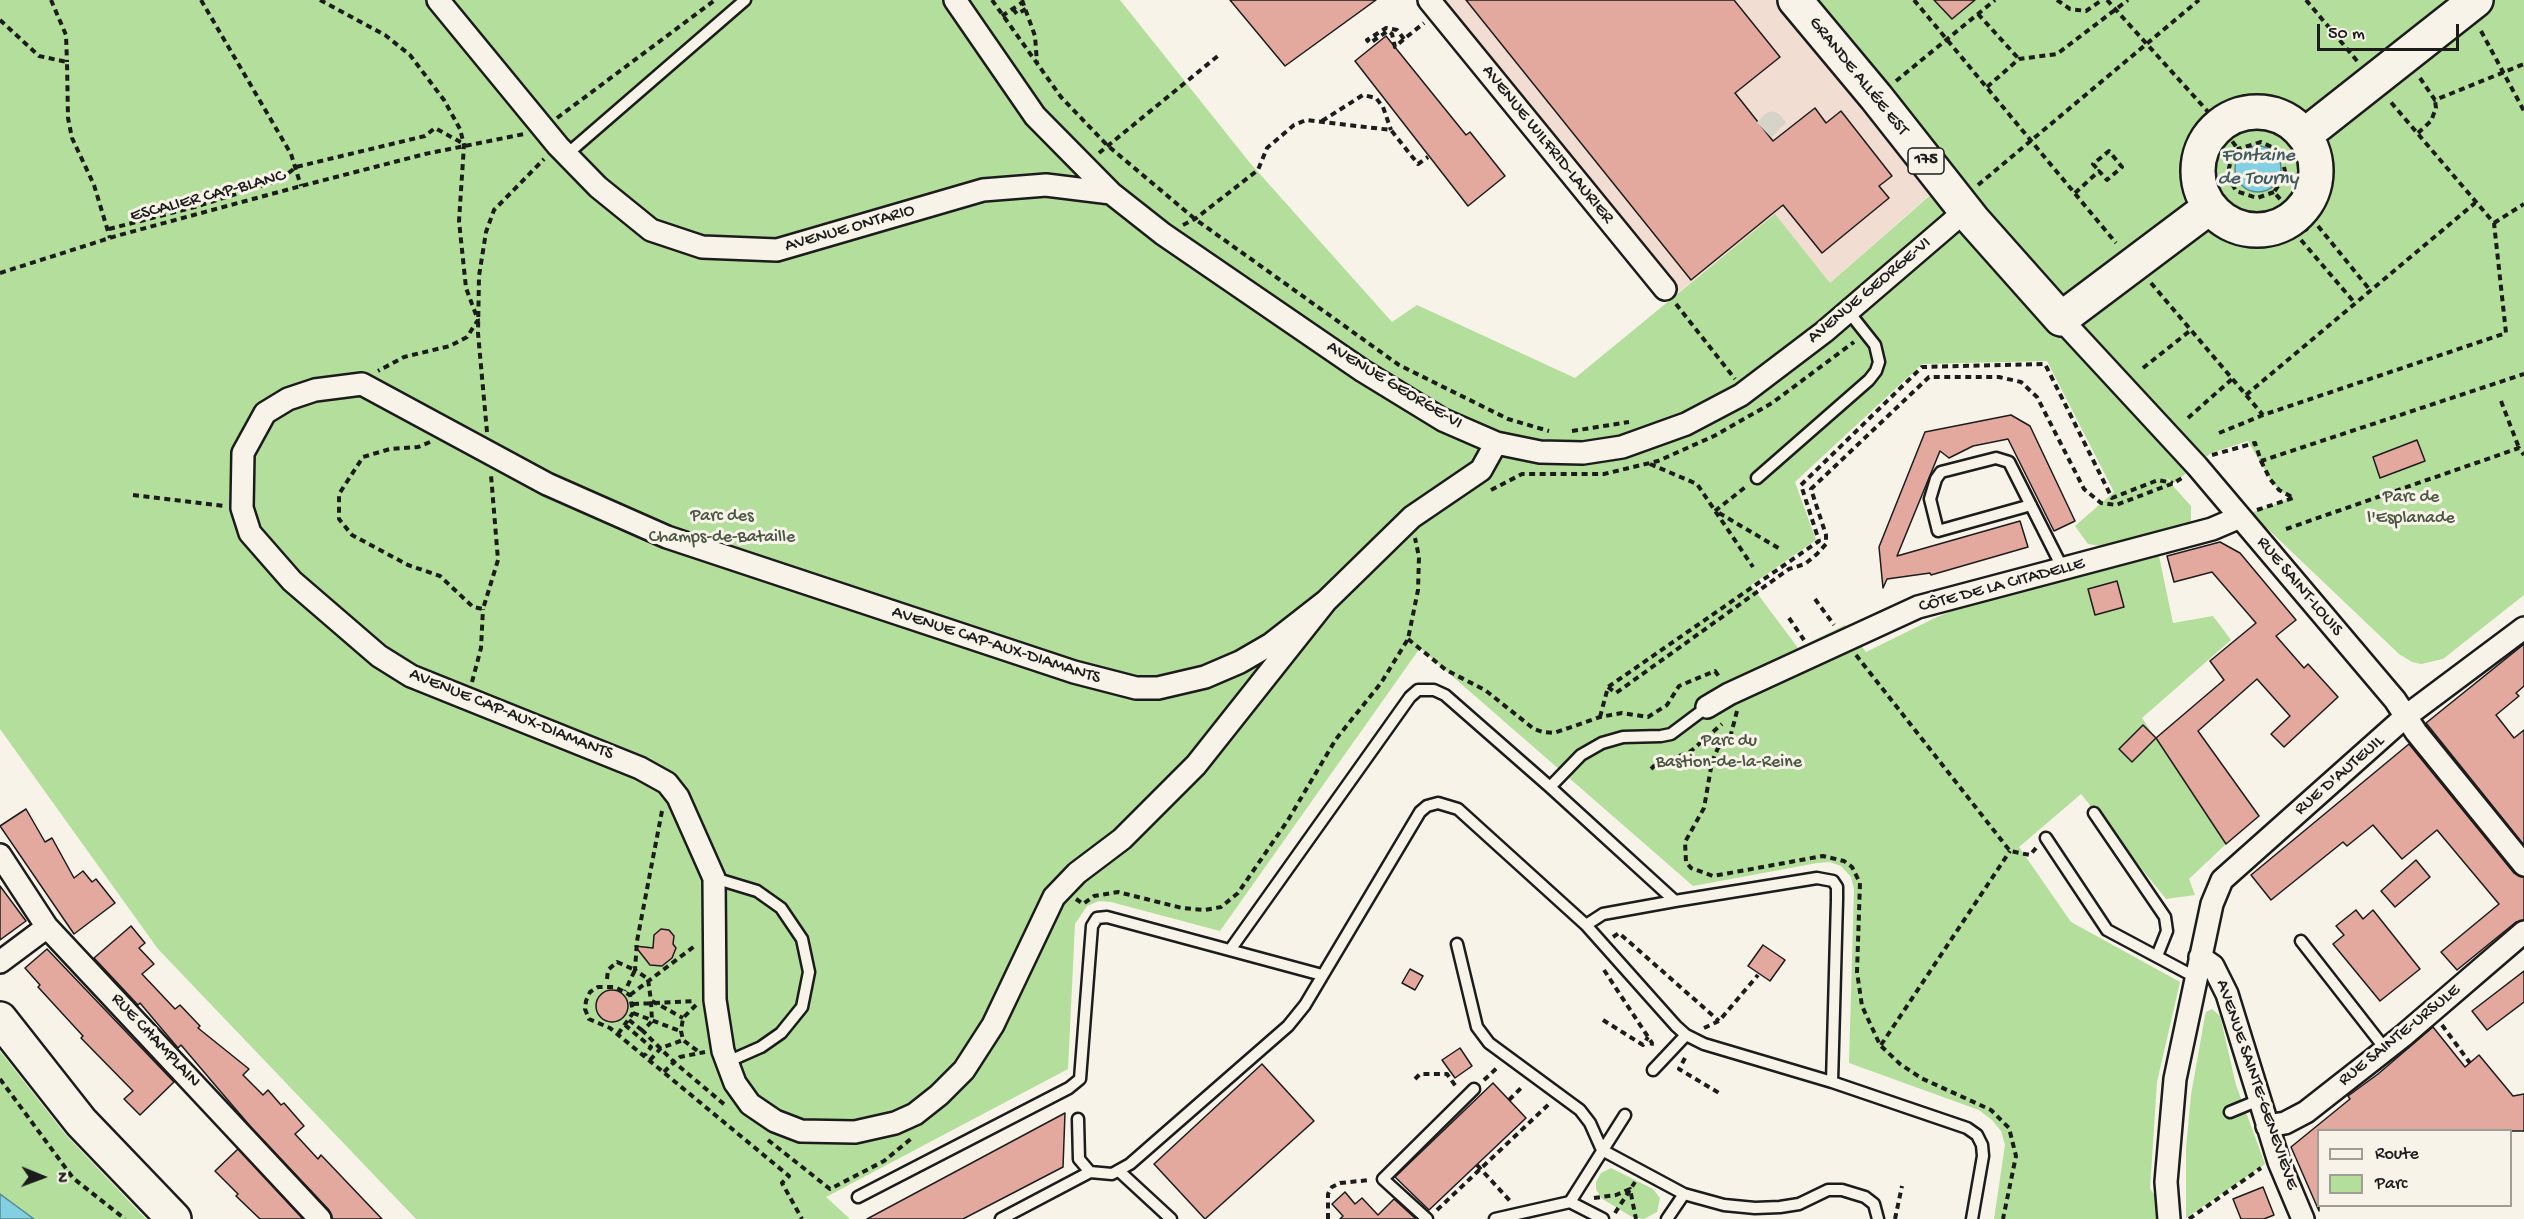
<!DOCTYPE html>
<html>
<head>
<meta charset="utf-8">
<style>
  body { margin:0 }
  #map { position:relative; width:2524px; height:1219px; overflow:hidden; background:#f7f3e8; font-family:"Gochi Hand",sans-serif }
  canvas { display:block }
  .legend { position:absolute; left:2317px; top:1129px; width:195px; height:78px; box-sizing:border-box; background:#f7f3e8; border:2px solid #9f9d96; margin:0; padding:8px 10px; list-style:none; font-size:18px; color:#1c1c1c }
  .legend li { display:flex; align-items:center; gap:12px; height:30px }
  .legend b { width:30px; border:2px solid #9f9d96 }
  .north { position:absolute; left:12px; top:1147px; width:60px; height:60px; -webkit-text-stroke:4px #f7f3e8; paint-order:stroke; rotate:91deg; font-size:16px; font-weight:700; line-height:24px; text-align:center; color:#1c1c1c }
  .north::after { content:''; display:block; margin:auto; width:21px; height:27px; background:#1c1c1c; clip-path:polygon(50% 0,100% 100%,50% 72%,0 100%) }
  .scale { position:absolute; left:2317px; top:24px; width:142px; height:27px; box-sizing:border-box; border:3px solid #1c1c1c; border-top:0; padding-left:8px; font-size:18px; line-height:21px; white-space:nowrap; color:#1c1c1c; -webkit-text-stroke:4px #f7f3e8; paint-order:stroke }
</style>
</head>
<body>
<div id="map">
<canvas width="2524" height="1219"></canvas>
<ul class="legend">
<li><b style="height:8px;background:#f7f3e8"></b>Route</li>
<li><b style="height:16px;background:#b3de9b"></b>Parc</li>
</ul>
<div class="north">N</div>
<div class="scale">50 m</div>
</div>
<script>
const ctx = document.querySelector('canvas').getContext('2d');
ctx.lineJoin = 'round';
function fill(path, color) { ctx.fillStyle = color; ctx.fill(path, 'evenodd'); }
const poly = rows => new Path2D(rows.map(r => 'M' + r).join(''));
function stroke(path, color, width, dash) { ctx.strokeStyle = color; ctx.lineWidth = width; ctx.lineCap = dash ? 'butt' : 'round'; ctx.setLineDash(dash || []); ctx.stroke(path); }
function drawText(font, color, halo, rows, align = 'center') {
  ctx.font = font + ' "Gochi Hand",sans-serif'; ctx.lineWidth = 6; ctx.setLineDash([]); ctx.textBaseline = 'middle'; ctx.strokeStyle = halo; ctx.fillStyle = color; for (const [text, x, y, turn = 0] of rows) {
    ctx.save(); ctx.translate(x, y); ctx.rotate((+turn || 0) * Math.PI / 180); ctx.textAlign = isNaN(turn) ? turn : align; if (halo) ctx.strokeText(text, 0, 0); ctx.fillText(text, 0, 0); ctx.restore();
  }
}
fill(poly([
  [1429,0,1795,0,1943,183,1830,283,1775,215,1671,298]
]), '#f1ddd2');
fill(poly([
  [0,0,1120,0,1250,163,1392,322,1417,305,1575,378,1775,214,1830,283,1943,184,1795,0,2524,0,2524,595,2443,659,2421,664,2412,662,2399,654,2251,513,2292,498,2279,490,2270,479,2248,441,2211,453,2174,483,2165,477,2191,506,2191,521,2183,526,2101,546,2088,544,2075,526,2114,492,2047,361,1922,364,1795,482,1816,540,1751,585,1798,648,1845,625,1866,652,1937,617,1977,601,2159,556,2173,623,2213,616,2231,640,2142,718,2226,844,2189,879,2195,895,2166,899,2081,794,2019,847,2071,922,2180,982,2157,1082,2150,1189,2157,1198,2158,1219,1994,1219,2005,1145,2001,1131,1992,1120,1979,1110,1849,1063,1854,889,1851,877,1841,866,1830,862,1817,863,1693,886,1420,648,1220,931,1111,902,1099,901,1087,906,1075,924,1068,1069,826,1197,850,1219,416,1219,158,949,0,729],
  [2212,1009,2220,1016,2236,1085,2265,1164,2186,1218,2186,1149,2191,1095,2205,1016,2206,1012],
  [0,1051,66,1135,146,1219,33,1219,0,1194],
  [1611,1168,1653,1189,1660,1198,1657,1212,1644,1219,1632,1217,1601,1198,1596,1189,1596,1182,1601,1173]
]), '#b3de9b');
const water = poly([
  '2235 169a23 23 0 1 1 46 0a23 23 0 1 1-46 0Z',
  [0,1194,15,1205,34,1219,0,1219,0,1194]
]);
fill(water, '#82d0e1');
stroke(water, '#598892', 1.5);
const building = poly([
  [1230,0,1376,0,1285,66,1230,0],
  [1466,0,1734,0,1780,57,1735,93,1773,141,1815,108,1826,123,1841,111,1892,176,1879,186,1889,198,1822,253,1783,205,1691,280,1466,0],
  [1934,0,1975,0,1952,19,1934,0],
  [1386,36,1466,135,1470,132,1505,176,1468,206,1355,61,1386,36],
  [2011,415,2030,426,2075,521,2054,531,2008,439,1973,446,1949,458,1940,451,1897,556,2020,521,2028,547,1931,575,1930,573,1887,579,1883,588,1879,547,1925,432,2011,415],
  [2417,440,2425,461,2380,478,2373,457,2417,440],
  [2220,542,2240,553,2296,620,2276,636,2304,668,2308,664,2338,697,2284,747,2271,734,2290,716,2257,679,2198,731,2259,816,2226,844,2156,738,2224,680,2210,661,2256,623,2212,572,2174,582,2167,556,2220,542],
  [2117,581,2124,607,2095,615,2088,589,2117,581],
  [2524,644,2524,686,2516,693,2519,696,2496,715,2514,738,2524,730,2524,845,2426,723,2524,644],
  [2143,725,2156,738,2132,762,2119,749,2143,725],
  [2409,744,2514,873,2524,877,2524,920,2516,922,2457,970,2441,952,2499,904,2437,830,2402,859,2373,825,2347,846,2343,842,2271,900,2251,875,2409,744],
  [26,809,45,842,52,838,74,878,83,871,92,882,96,879,115,903,74,934,0,826,26,809],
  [2416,860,2430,877,2395,907,2381,891,2416,860],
  [0,886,26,921,0,940,0,886],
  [2356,910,2363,919,2373,910,2420,969,2380,1001,2333,944,2344,935,2336,926,2356,910],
  [131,926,145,943,139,948,154,964,142,974,175,1009,180,1005,200,1026,198,1028,249,1069,243,1075,263,1095,268,1090,281,1105,284,1103,304,1126,295,1134,318,1159,321,1155,382,1219,332,1219,329,1210,250,1126,181,1045,178,1048,140,1003,138,1005,94,958,131,926],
  [661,929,669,930,674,936,673,944,676,948,672,958,662,966,650,965,635,946,653,948,654,935,661,929],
  [1763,945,1785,960,1770,981,1748,966,1763,945],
  [47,949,174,1082,140,1115,124,1099,133,1091,81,1038,83,1036,38,987,40,985,25,968,47,949],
  [1410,969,1423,976,1415,990,1402,983,1410,969],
  [2524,971,2524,1002,2487,1030,2472,1011,2524,971],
  '596 1006a16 16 0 1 1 32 0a16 16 0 1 1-32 0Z',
  [2433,1027,2465,1067,2479,1055,2513,1096,2524,1094,2524,1131,2319,1131,2319,1211,2291,1147,2350,1099,2348,1096,2378,1074,2433,1027],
  [1460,1048,1472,1066,1455,1078,1442,1060,1460,1048],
  [1262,1064,1314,1121,1205,1219,1154,1164,1262,1064],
  [1493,1083,1526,1118,1429,1210,1395,1177,1493,1083],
  [1065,1113,1063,1167,963,1219,867,1219,1065,1113],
  [238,1149,303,1219,260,1219,236,1196,238,1194,215,1171,238,1149],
  [2263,1187,2274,1215,2264,1219,2241,1219,2233,1199,2263,1187],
  [1345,1192,1355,1204,1362,1198,1378,1215,1394,1199,1416,1219,1340,1219,1343,1216,1332,1204,1345,1192]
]);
fill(building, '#e3a99f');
stroke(building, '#1c1c1c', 1.5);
stroke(poly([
  [1764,130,1772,122,1779,130]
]), '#d6d3c9', 21, [21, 10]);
const lane = poly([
  [566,155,745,0],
  [1757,478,1869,380,1876,371,1879,362,1875,345,1848,311],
  [2031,505,1938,531,1930,499,1936,479,1941,472,1996,458,2009,462,2063,569],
  [1550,787,1581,755,1602,743,1623,737,1661,736,1671,734,1707,707],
  [2094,813,2165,917,2167,931,2157,956],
  [2046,838,2107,930,2195,977],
  [714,878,757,891,781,908,802,939,809,972,802,1007,781,1033,761,1047,727,1062],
  [1586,925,1603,914,1675,901],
  [2301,941,2386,1050],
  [1457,944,1477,1027,1489,1043,1580,1110,1590,1123,1602,1150,1684,1194,1724,1205,1755,1208,1780,1207,1799,1204,1828,1190,1842,1190,1865,1197,1874,1204,1878,1219],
  [1230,950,1410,697,1418,690,1434,690,1445,695,1550,787,1675,901,1817,878,1833,881,1837,887,1837,900,1832,1082],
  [1653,1070,1686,1035],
  [2230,1112,2259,1100],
  [1078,1119,1079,1159,1090,1172],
  [1119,1171,1171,1219],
  [858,1197,1069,1088,1080,1079,1092,926,1097,918,1107,917,1322,975],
  [1570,1202,1603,1219],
  [1001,1219,1090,1172,1112,1174,1130,1164,1288,1026,1305,1005,1420,812,1427,806,1438,803,1458,809,1586,925,1676,1026,1686,1035,1704,1044,1832,1082,1967,1128,1977,1135,1982,1145,1983,1156,1972,1219],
  [1427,1219,1383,1179,1474,1089],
  [1495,1219,1570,1202,1625,1115],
  [1667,1219,1684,1194]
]);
const street = poly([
  [438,0,558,146,598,187,651,230,702,247,777,250,983,190,1046,185,1111,193],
  [955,0,1035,116,1111,193,1163,234,1363,371,1443,420,1496,443,1540,452,1583,453,1622,447,1686,424,1741,395,1824,332,1965,211],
  [1429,0,1665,289],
  [2061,319,2197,466,2395,700,2416,732,2524,865],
  [1326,601,1196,765,1122,839,1077,873,1054,897,993,1025,964,1070,939,1095,915,1114,895,1123,855,1132,801,1131,775,1121,750,1104,735,1083,723,1051,715,1000,714,878,678,797,667,783,640,768,411,676,379,656,292,581,250,533,242,508,243,453,265,413,288,399,315,390,362,384,547,484,667,537,1074,672,1136,688,1158,688,1205,677,1240,662,1271,644,1326,601,1412,517,1481,470,1496,443],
  [1707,707,1729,694,1918,607,2212,529,2240,517],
  [0,855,47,927,320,1219],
  [2200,957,2213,966,2227,994,2279,1162,2303,1219],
  [0,962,47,927],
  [2267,1126,2285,1123,2306,1112,2403,1036,2524,932],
  [2169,1219,2166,1182,2175,1079,2212,904,2222,880,2405,717,2524,628]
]);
const primary = poly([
  [1795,0,1876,97,1973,220,2061,319,2210,207],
  '2198 171a59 59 0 1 1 118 0a59 59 0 1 1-118 0Z',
  [2305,135,2476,0],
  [0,1019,81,1122,174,1219]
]);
stroke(lane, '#1c1c1c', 15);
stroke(street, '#1c1c1c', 26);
stroke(primary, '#1c1c1c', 38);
stroke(poly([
  [51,0,66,35,67,62],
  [201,0,291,154,301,186],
  [320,0,385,35,410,55,444,100,460,129,464,145,459,221,466,288,478,320,467,337,450,346,404,357,378,371],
  [992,0,1061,97,1107,145,1195,219,1399,365,1508,419,1549,431],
  [1022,0,1035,36,1037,63],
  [1914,0,2116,243],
  [2057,0,2070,9,2086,11,2102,0],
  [2107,0,2220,125,2238,149],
  [2306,0,2358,62],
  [1013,9,1017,14,1026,9],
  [1978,14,2019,59],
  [1002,16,1023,2],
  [0,20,39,56,67,62,68,118,72,138,94,185,110,238],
  [2481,31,2524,111],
  [1404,39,1397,30,1386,28,1367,40,1370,43,1388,31,1392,34,1395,47,1404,39,1424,23],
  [2420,78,2435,100,2524,64],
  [1896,81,1995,0],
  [1987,87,2019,59,2057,54,2128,0],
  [557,118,715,0],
  [1322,121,1363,95,1376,98,1383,107,1391,130],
  [2418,133,2431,121,2436,108,2435,100],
  [1099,153,1219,55],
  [1978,185,2199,0],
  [2274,192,2257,198,2236,191,2229,178,2229,168,2232,157,2238,149,2261,142,2276,149,2281,156,2285,171,2283,179,2274,192,2310,234],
  [2075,193,2099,171,2107,180,2122,167,2109,151,2093,164,2099,171],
  [2494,223,2524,204],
  [1183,225,1195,219,1258,170,1267,148,1294,125,1306,120,1391,130,1418,164,1428,157],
  [2318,226,2370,290],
  [109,229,195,207,280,180,296,167,425,136,435,128,464,144],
  [2301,240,2354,302],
  [0,273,116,236,301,186,425,154,524,134],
  [2151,283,2263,415],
  [1676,304,1735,379],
  [2143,368,2191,330],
  [2246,395,2475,203],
  [2501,401,2519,448],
  [2188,418,2232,379],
  [1572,431,1629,422],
  [487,432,478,333,479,276,486,232,494,210,544,159],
  [2219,433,2263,415,2506,333,2494,223,2389,100],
  [430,442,418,447,390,449,363,457,339,494,339,519,352,535,408,565,440,576,473,607,483,609,498,560,491,475],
  [2212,455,2255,443,2261,461,2524,374],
  [2261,461,2270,479,2279,490,2292,497],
  [1650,464,1697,484,1753,567],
  [1491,490,1522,474,1604,474,1658,461,1714,436,1772,403,1854,342],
  [133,495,224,506],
  [2257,510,2293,498],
  [1715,511,1748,485],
  [1719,513,1780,549],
  [2286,529,2519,448,2524,455],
  [1815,599,1834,625],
  [1789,618,1804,640],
  [1408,639,1446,670,1485,690,1534,729,1543,732,1554,733,1600,717,1622,713,1648,717,1667,705,1679,686,1715,671,1720,678],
  [1856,655,2010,851,2030,855,2036,848],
  [472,682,481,648,483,609],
  [1608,687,1616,693,1789,569,1805,564,1817,554,1826,544,1826,535,1811,489,1929,377,1999,377,2021,382,2037,397,2084,489,2101,503,2116,505,2174,483,2182,478],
  [1737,711,1730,738,1718,748,1712,762,1704,808,1685,842,1686,862,1691,868,1713,876,1823,856,1844,861,1852,867,1860,883,1857,972,1862,1006,1880,1045,1900,1064,1921,1078,1991,1110,2009,1128,2016,1156,2003,1219],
  [1600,717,1608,687,1819,541,1801,485,1922,367,2045,364,2112,498,2158,480,2173,483],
  [1651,769,1654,766,1691,751,1722,724],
  [662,811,637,941,635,970,648,979,651,1001,652,1021,643,1031,674,1062,680,1057,705,1052],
  [1076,899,1083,904,1094,896,1118,892,1182,908,1205,910,1221,907,1238,893,1288,820,1336,739,1381,683,1408,639,1418,590,1419,557,1415,538],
  [1613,937,1619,933,1719,1021],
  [1604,970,1652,1043,1651,1050],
  [607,979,608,970,617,962,635,970,625,991],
  [630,995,696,945],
  [652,1001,683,1018],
  [633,1004,696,1001],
  [696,1005,683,1018,681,1031,683,1040,699,1052],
  [633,1013,680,1031],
  [629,1020,643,1031],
  [1603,1020,1643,1045,1648,1037],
  [625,1025,651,1047,645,1055],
  [2442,1025,2470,1063],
  [1704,1028,1719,1021,1758,975],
  [618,1034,633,1013,630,995,615,987,598,987,590,992,586,1001,585,1009,589,1019,610,1028,789,1176,782,1183,802,1219],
  [1881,1045,2010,851],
  [1685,1058,1679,1069,1719,1093],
  [650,1060,661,1048,683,1040],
  [664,1072,674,1062,725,1105],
  [0,1079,73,1178,125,1219],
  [1415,1079,1420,1074,1447,1074,1457,1088],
  [1484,1080,1498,1067],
  [1509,1100,1523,1086],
  [768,1140,830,1189,884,1161,912,1138],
  [1477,1165,1511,1202],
  [1594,1198,1616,1195,1630,1189,1636,1219],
  [1437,1210,1549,1104],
  [1615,1213,1635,1182],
  [1328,1219,1328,1194,1332,1187,1340,1183,1370,1180],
  [1895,1219,1902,1186],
  [2189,1219,2261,1168]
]), '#1c1c1c', 4, [6, 4.5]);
stroke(lane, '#f7f3e8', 10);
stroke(street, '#f7f3e8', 21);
stroke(primary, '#f7f3e8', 33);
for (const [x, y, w] of [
  [1926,161,36]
]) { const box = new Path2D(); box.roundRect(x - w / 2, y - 13, w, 26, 4.5); ctx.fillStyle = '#f7f3e8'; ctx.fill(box); stroke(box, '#1c1c1c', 1.5); }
drawText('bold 16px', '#1c1c1c', null, [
  ["175",1926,161]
]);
drawText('18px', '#1c1c1c', '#f7f3e8', [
  ["GRANDE ALLÉE EST",1858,77,51],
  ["AVENUE WILFRID-LAURIER",1547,145,51],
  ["ESCALIER CAP-BLANC",208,197,-15],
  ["AVENUE ONTARIO",850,229,-16],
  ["AVENUE GEORGE-VI",1870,291,-40],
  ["AVENUE GEORGE-VI",1394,386,31],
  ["CÔTE DE LA CITADELLE",2002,586,-15],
  ["RUE SAINT-LOUIS",2299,587,50],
  ["AVENUE CAP-AUX-DIAMANTS",996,646,18],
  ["AVENUE CAP-AUX-DIAMANTS",511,715,22],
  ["RUE D'AUTEUIL",2340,776,-41],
  ["RUE SAINTE-URSULE",2400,1036,-39],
  ["RUE CHAMPLAIN",155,1041,47],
  ["AVENUE SAINTE-GENEVIÈVE",2256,1085,71]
]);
drawText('18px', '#495642', '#f7f3e8', [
  ["Parc de",2411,498],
  ["l'Esplanade",2411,519],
  ["Parc des",722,517],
  ["Champs-de-Bataille",722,538],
  ["Parc du",1729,742],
  ["Bastion-de-la-Reine",1729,763]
]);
drawText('italic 20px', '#405b61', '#f7f3e8', [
  ["Fontaine",2258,157],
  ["de Tourny",2258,180]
]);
</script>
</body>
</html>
